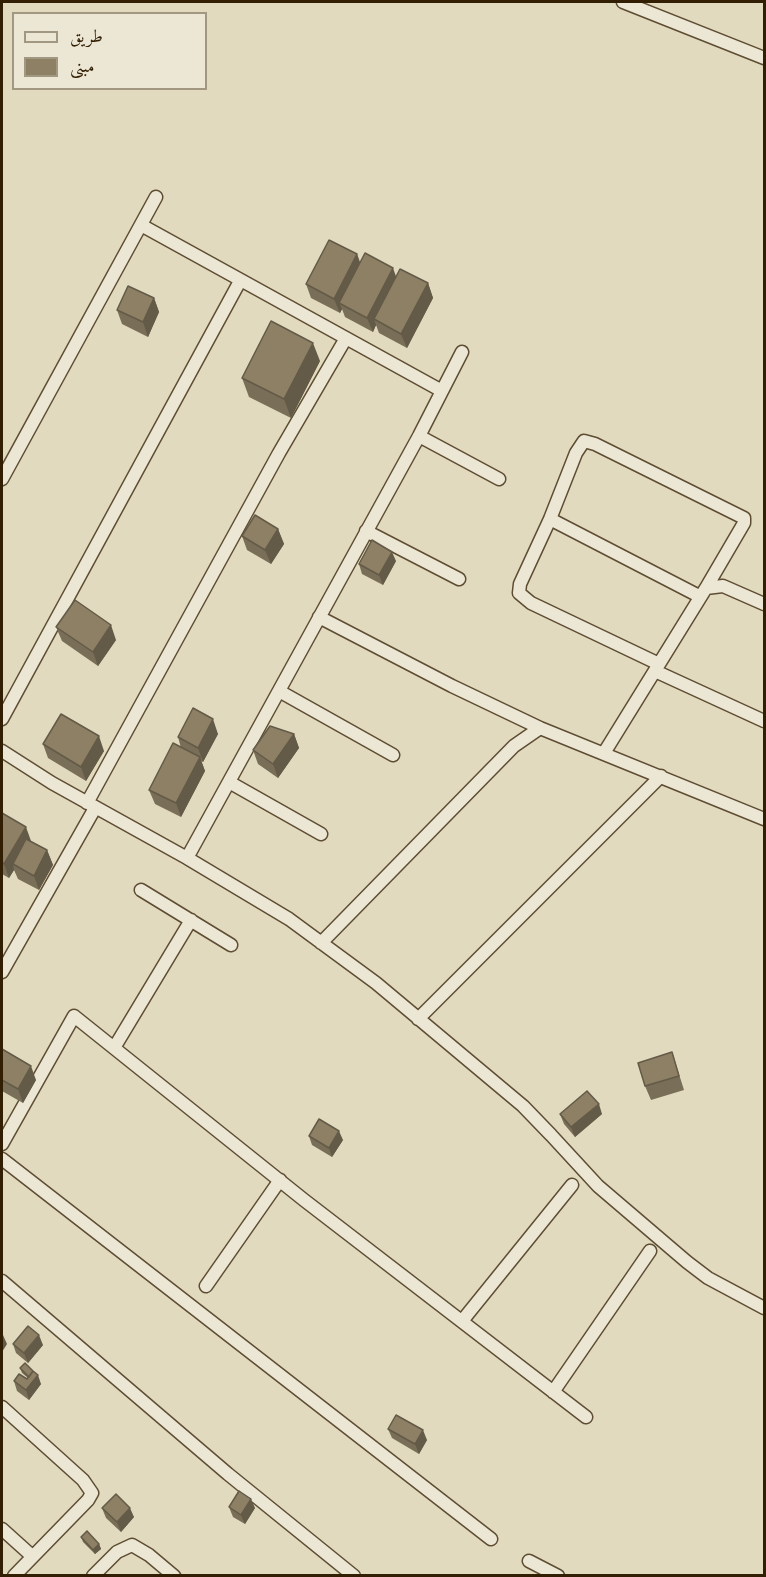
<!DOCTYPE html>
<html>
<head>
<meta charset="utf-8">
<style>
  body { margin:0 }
  #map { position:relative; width:766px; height:1577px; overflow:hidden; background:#e1dabf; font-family:"Libre Bodoni",Amiri,serif }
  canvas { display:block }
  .frame { position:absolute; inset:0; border:3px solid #321e03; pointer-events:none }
  .legend { position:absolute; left:12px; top:12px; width:195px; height:78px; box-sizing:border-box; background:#ece7d5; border:2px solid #a29781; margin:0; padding:8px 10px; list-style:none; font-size:18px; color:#321e03 }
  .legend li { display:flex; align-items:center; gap:12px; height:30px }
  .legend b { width:30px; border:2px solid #a29781 }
</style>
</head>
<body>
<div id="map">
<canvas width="766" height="1577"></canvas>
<div class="frame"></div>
<ul class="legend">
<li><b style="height:8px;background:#ece7d5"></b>طريق</li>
<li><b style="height:16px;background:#8d8065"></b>مبنى</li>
</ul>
</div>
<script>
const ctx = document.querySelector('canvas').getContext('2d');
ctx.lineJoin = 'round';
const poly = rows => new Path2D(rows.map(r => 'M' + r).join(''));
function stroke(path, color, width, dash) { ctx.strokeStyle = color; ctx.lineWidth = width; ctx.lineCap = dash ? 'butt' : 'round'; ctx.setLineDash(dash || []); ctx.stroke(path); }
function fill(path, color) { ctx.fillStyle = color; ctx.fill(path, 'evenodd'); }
const street = poly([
  [623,2,764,58],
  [141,225,442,391],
  [419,436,499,479],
  [2,479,156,197],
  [550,519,699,596],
  [366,531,459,579],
  [319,617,452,686,540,728],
  [659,664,531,603,519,593,520,584,550,519,576,453,584,441,595,444,744,518,744,523,706,588],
  [655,671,764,721],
  [279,691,393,755],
  [2,719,240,281],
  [2,751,52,783,187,858,289,919,376,983,523,1106,551,1135,598,1186,687,1262,708,1278,764,1308],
  [604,753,706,588,723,586,764,604],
  [229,782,321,834],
  [87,803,279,453,346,338],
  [187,858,419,436,462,352],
  [141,890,231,945],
  [321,943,514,746,540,728,764,819],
  [2,972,95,808],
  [418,1019,661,776],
  [114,1048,191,920],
  [2,1144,74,1016,304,1200,586,1417],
  [2,1159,491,1539],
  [2,1281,228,1474,354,1576],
  [206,1286,280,1180],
  [462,1321,572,1185],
  [553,1392,650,1251],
  [2,1407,83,1480,92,1493,88,1500,14,1576],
  [2,1529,32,1556],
  [529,1561,558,1576],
  [93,1576,117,1552,132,1545,149,1555,174,1576]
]);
stroke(street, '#5e4d32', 15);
stroke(street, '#ece7d5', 12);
fill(poly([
  [357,254,360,262,396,277,428,283,433,298,407,348,379,333,376,325,373,332,345,317,342,309,340,313,311,298,306,284],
  [154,298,159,312,148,337,122,324,117,310],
  [320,361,291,418,249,397,242,378],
  [278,529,284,544,271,564,247,550,242,536],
  [396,561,383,585,362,574,359,564],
  [56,627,116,640,98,666,62,641],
  [218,734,203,762,201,761,205,771,181,817,155,804,149,790,181,748,178,737],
  [294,734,299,748,278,778,258,764,253,750],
  [43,744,104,751,86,781,48,758],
  [2,813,31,841,47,850,53,865,39,890,18,879,14,870,9,878,2,874],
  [2,1050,36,1080,23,1103,2,1091],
  [672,1052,684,1090,651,1100,645,1086],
  [560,1114,602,1114,575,1137,564,1124],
  [309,1136,343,1140,332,1157,312,1145],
  [13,1344,43,1345,28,1363,16,1353],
  [20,1368,41,1384,29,1400,17,1391,14,1381,27,1379,28,1378,22,1373],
  [388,1429,427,1440,419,1454,392,1438],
  [229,1507,255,1508,245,1524,233,1517],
  [102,1508,134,1517,121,1532,106,1518],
  [81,1537,99,1544,101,1549,95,1554,83,1542]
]), '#796e57');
fill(poly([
  [357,254,362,269,339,303,342,309,340,313,334,299],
  [393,268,398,282,374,319,376,325,373,332,367,318],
  [428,283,433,298,407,348,401,334],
  [154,298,159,312,148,337,143,322],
  [313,343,320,361,291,418,284,399],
  [278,529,284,544,271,564,265,550],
  [392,552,396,561,383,585,379,575],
  [111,625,116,640,98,666,93,652],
  [213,719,218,734,203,762,198,748],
  [294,734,299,748,278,778,273,764],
  [99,736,104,751,86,781,81,767],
  [200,757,205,771,181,817,176,803],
  [26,827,31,841,13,864,14,870,9,878,4,864],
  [47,850,53,865,39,890,34,876],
  [31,1066,36,1080,23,1103,18,1089],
  [599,1104,602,1114,575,1137,571,1127],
  [339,1131,343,1140,332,1157,329,1148],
  [3,1335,7,1344,2,1352,2,1338],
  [39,1335,43,1345,28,1363,24,1353],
  [38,1375,41,1384,29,1400,26,1390],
  [423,1430,427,1440,419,1454,415,1444],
  [251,1499,255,1508,245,1524,241,1515],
  [130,1508,134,1517,121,1532,117,1522],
  [99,1544,101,1549,95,1554,93,1550]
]), '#635a47');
const building = poly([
  [329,240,357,254,334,299,306,284,329,240],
  [365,253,393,268,367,318,339,303,365,253],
  [400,269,428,283,401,334,374,319,400,269],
  [128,286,154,298,143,322,117,310,128,286],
  [271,321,313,343,284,399,242,378,271,321],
  [255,515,278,529,265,550,242,536,255,515],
  [372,540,392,552,379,575,359,564,372,540],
  [75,600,111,625,93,652,56,627,75,600],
  [193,708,213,719,198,748,178,737,193,708],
  [61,714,99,736,81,767,43,744,61,714],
  [270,726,294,734,273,764,253,750,270,726],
  [173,743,200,757,176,803,149,790,173,743],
  [2,813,26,827,4,864,2,862,2,813],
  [26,839,47,850,34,876,13,864,26,839],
  [2,1049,31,1066,18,1089,2,1080,2,1049],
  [672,1052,679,1076,645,1086,638,1063,672,1052],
  [587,1091,599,1104,571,1127,560,1114,587,1091],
  [319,1119,339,1131,329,1148,309,1136,319,1119],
  [28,1326,39,1335,24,1353,13,1344,28,1326],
  [25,1363,34,1372,33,1371,29,1377,20,1368,25,1363],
  [33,1371,38,1375,26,1390,14,1381,19,1374,27,1379,33,1371],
  [396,1415,423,1430,415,1444,388,1429,396,1415],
  [239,1491,251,1499,241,1515,229,1507,239,1491],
  [116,1494,130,1508,117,1522,102,1508,116,1494],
  [87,1531,99,1544,93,1550,81,1537,87,1531]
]);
fill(building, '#8d8065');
stroke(building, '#635a47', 1.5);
</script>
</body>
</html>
